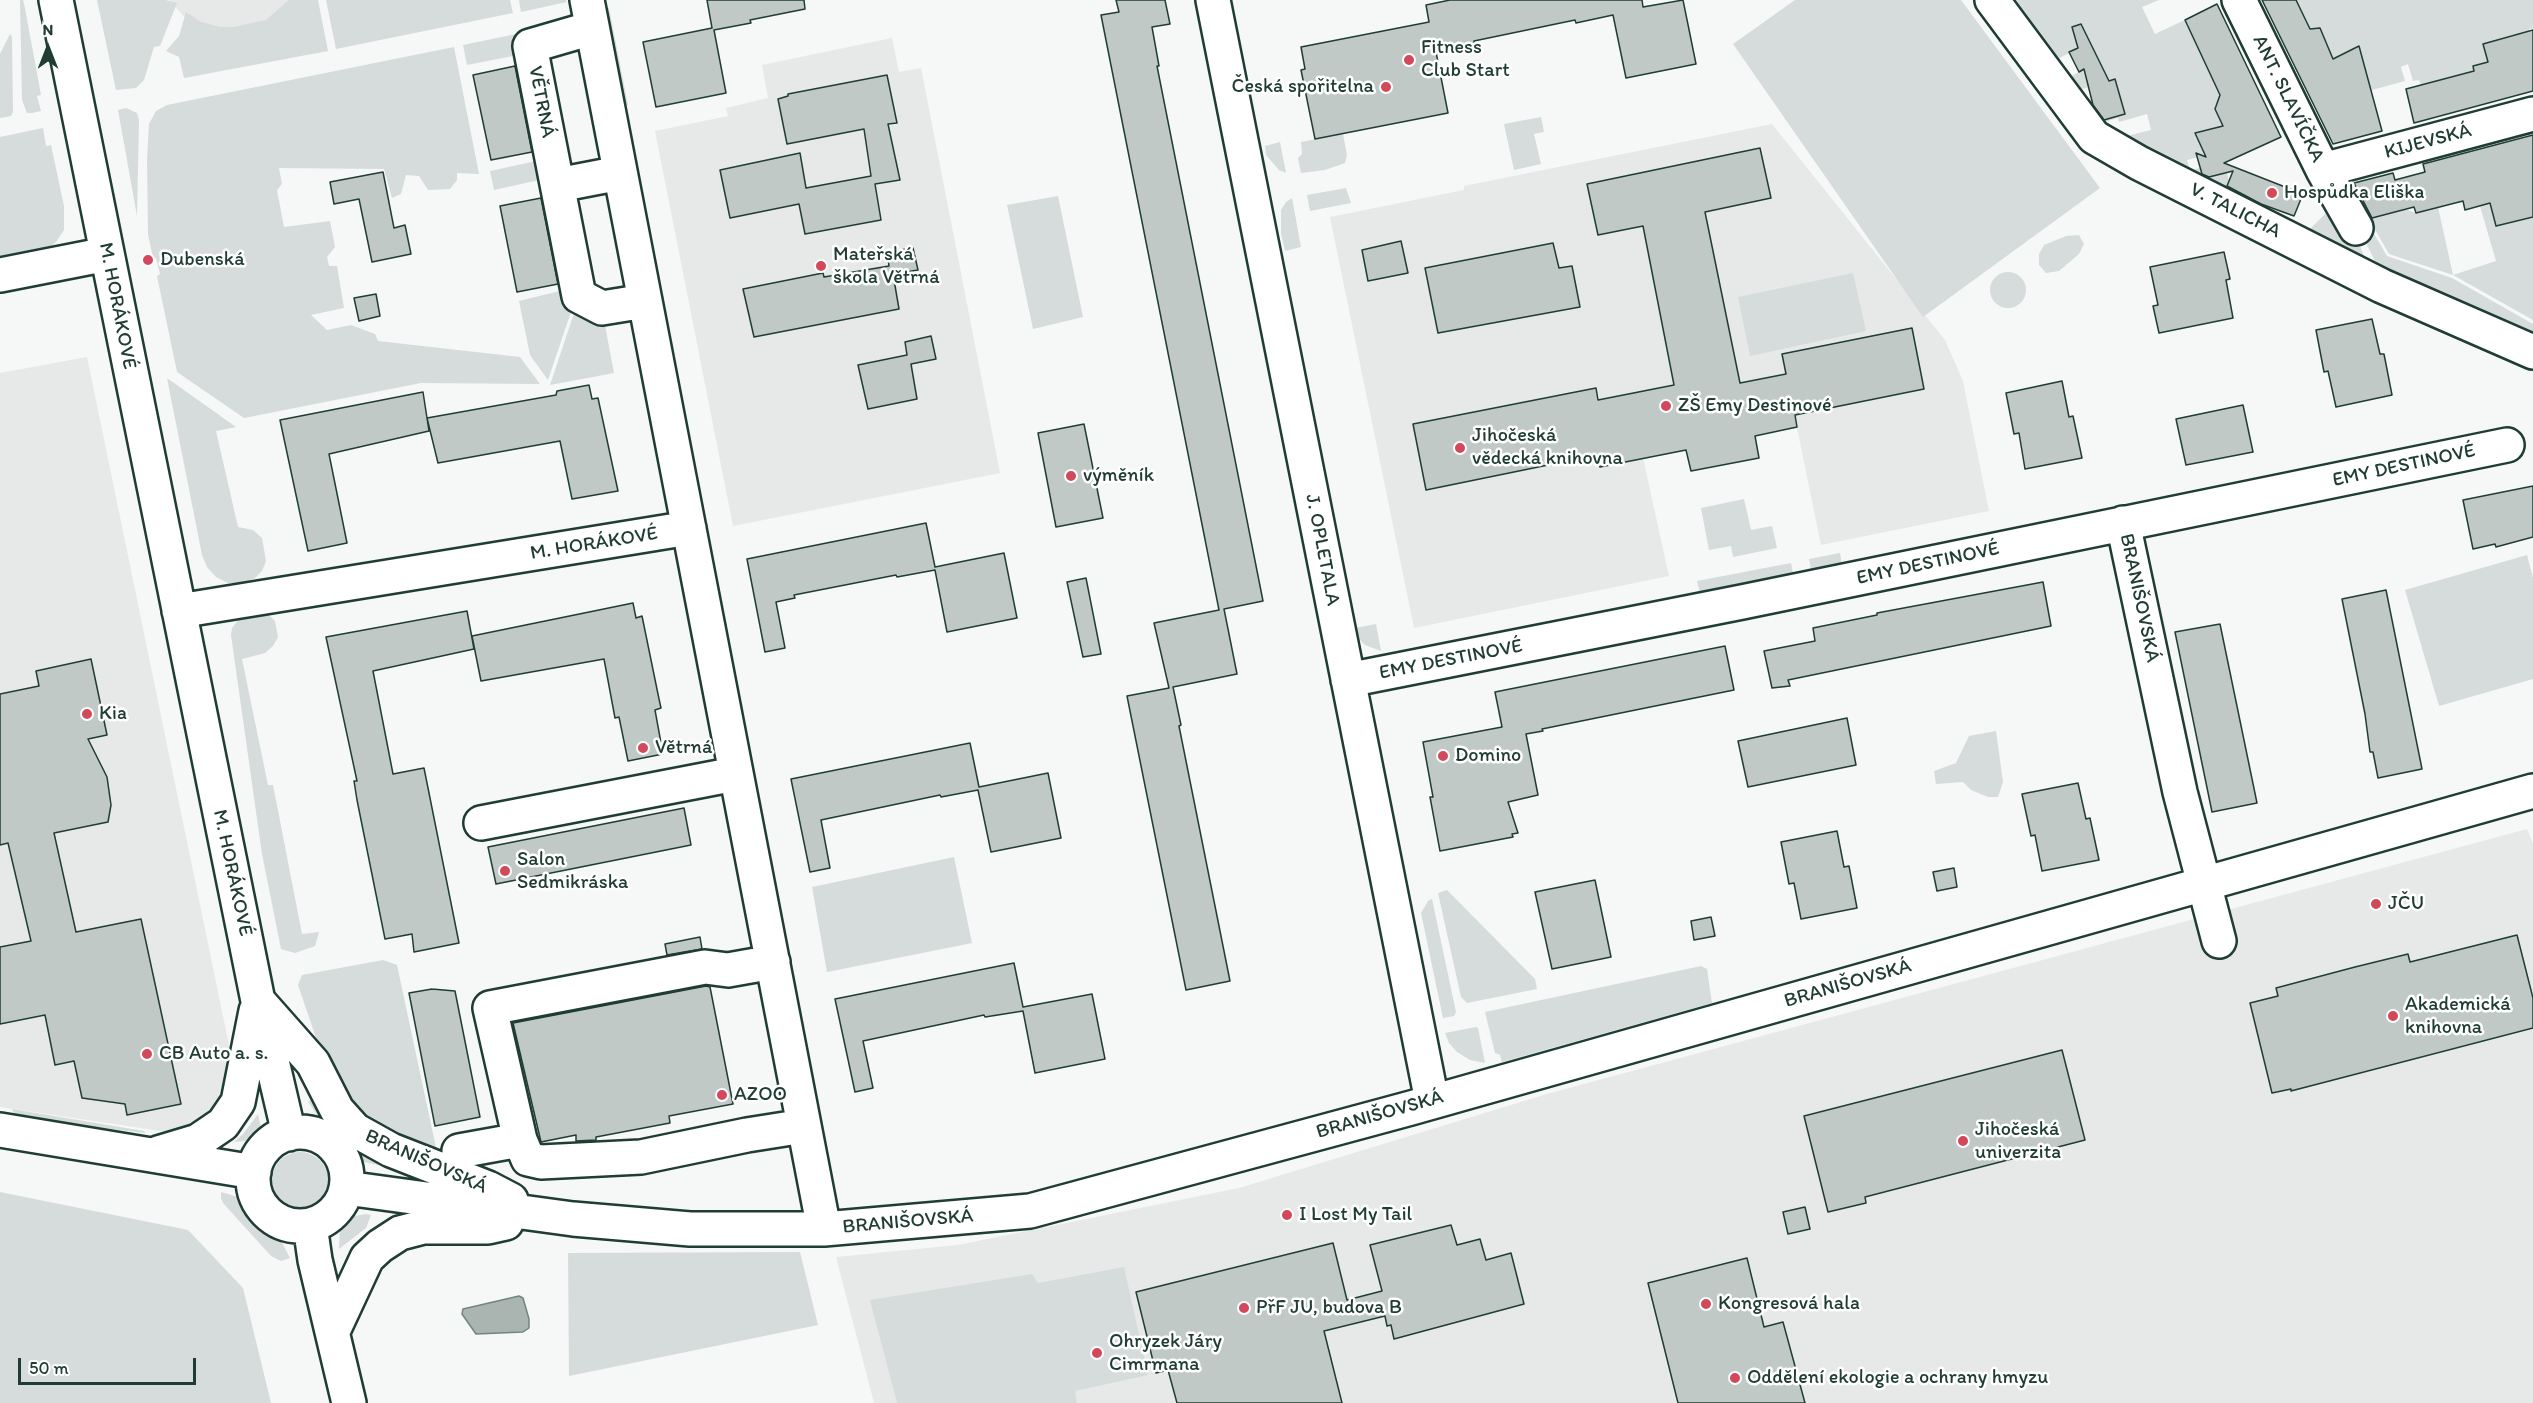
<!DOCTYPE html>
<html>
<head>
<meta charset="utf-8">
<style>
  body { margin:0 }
  #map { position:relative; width:2533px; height:1403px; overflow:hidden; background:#f6f7f7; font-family:Itim,sans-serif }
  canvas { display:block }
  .north { position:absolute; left:18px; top:18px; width:60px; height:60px; -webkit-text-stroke:4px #fff; paint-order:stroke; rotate:0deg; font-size:16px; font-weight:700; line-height:24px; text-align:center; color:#1f3d34 }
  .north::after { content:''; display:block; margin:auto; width:21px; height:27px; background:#1f3d34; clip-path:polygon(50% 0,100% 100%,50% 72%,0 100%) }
  .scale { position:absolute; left:18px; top:1358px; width:178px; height:27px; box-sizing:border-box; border:3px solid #1f3d34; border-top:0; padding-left:8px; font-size:18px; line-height:21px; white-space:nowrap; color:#1f3d34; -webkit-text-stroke:4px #fff; paint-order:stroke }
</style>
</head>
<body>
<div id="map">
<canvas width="2533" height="1403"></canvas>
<div class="north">N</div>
<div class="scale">50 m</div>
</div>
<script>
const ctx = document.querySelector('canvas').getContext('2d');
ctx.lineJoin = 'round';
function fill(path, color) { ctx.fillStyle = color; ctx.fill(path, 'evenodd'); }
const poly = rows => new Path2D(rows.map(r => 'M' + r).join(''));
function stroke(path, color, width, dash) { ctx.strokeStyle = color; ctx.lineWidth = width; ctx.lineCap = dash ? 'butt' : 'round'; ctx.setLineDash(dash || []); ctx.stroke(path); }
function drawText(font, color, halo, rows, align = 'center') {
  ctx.font = font + ' Itim,sans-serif'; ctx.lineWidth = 5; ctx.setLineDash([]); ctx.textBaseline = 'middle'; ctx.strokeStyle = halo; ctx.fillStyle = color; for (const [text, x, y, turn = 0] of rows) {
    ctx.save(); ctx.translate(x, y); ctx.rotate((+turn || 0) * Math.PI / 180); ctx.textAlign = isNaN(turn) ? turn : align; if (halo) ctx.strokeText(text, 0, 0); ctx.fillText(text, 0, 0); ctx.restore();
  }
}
fill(poly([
  [169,0,296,0,265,26,221,32,188,21],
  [892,38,899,72,921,68,1000,473,733,526,655,131,728,116,726,108,768,98,762,65],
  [1772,124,1945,340,1963,381,1989,511,1821,545,1797,428,1756,436,1759,458,1691,471,1686,450,1643,458,1669,576,1414,628,1330,217,1464,190,1464,186],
  [87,357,244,1118,194,1136,0,1107,0,373],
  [2527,829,2533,843,2533,1403,874,1403,836,1257,958,1245,1239,1188,1547,1094]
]), '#e6e9e8');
fill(poly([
  [20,0,23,0,25,8,41,95,37,96,41,111,32,113,27,113,22,100],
  [97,0,166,0,177,3,160,46,154,47,144,80,136,88,116,90],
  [289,0,318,0,328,51,184,78,179,57,166,51,179,36,186,12,201,22,220,27,234,27,266,20],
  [326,0,510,0,513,13,336,49],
  [519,0,566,0,567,2,521,12],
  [1795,0,1961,0,2100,188,1923,317,1733,44],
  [2013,0,2159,0,2142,7,2155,34,2189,18,2234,123,2195,133,2206,155,2187,160,2190,170,2201,168,2204,179,2227,172,2229,182,2225,190,2123,137,2151,130,2147,114,2119,122,2118,118,2104,122,2103,120,2124,114,2115,80,2074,91,2066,79,2099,61,2090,42,2054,61],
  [2296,0,2533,0,2533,28,2529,29,2531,36,2484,44,2488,62,2473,66,2478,85,2421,85,2419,80,2413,81,2408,64,2401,67,2405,81,2372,90,2369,84,2316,73,2302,81,2294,67,2329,48,2320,28,2310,29],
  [609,8,628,105,617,107,598,11],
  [10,34,12,37,13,112,11,116,0,118,0,54],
  [516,34,519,47,513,56,467,65,463,45],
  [454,47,479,174,457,173,457,180,450,189,428,190,419,176,406,175,401,194,392,198,384,169,279,168,282,184,277,190,284,227,330,221,335,247,327,257,329,266,337,266,344,308,311,315,327,330,351,325,375,334,378,341,520,357,540,384,421,383,244,418,177,372,157,276,160,274,156,258,153,258,148,234,147,159,149,124,156,111,167,105],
  [126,108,137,113,139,120,137,216,118,110],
  [1541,117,1544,132,1534,134,1541,164,1514,170,1504,124],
  [43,128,46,146,51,145,64,206,64,230,56,242,45,251,0,262,0,137],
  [1343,134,1347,155,1345,163,1325,170,1301,173,1298,158,1302,154,1301,142],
  [1280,142,1286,173,1279,170,1266,155,1265,146],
  [541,160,544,179,494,190,490,171],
  [1346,188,1351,203,1310,211,1307,195],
  [1058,196,1083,317,1033,329,1007,205],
  [2533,197,2533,320,2453,275,2389,254,2369,219,2404,209,2416,213,2438,207,2453,275,2496,261,2480,206,2490,203,2496,226,2513,221],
  [1292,198,1301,247,1285,251,1281,233,1281,210,1286,202],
  [2330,209,2354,232,2371,272,2302,237],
  [2370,227,2387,256,2452,278,2533,324,2533,342,2383,277,2360,231],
  [2079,235,2084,244,2079,254,2059,271,2046,273,2039,265,2039,254,2044,245,2066,236],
  '1990 290a18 18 0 1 1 36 0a18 18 0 1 1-36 0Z',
  [1853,273,1866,331,1750,356,1738,297],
  [564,290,572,309,548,380,530,355,519,301],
  [575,310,603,315,614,373,550,385],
  [167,378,236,427,216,431,238,527,253,530,262,538,266,561,262,571,255,578,243,583,228,583,216,577,207,567,202,555],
  [1744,499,1751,530,1772,526,1777,548,1733,557,1731,546,1709,550,1701,508],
  [1840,553,1843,570,1812,575,1809,559],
  [2527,555,2533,578,2533,679,2439,706,2405,590],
  [1791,563,1794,579,1701,597,1697,581],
  [259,610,268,614,275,621,278,637,273,646,265,653,242,659,268,785,273,785,302,934,319,932,315,946,295,953,281,949,262,854,231,635,232,628,243,614],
  [1376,624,1381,651,1365,645,1358,638,1355,628],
  [1996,731,2003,782,1998,797,1988,797,1971,790,1963,782,1936,784,1934,771,1956,763,1969,736],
  [954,857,972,943,827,972,812,887],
  [1447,890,1535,979,1537,989,1467,1003,1461,997,1438,893],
  [1432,899,1456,1012,1454,1016,1443,1018,1421,913,1428,901],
  [383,960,397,965,441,1171,395,1162,329,1076,298,985,302,975],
  [1701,966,1707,969,1712,1003,1502,1062,1500,1055,1495,1053,1485,1012],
  [1476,1027,1478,1028,1485,1063,1470,1060,1457,1052,1449,1043,1445,1033],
  [318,1098,380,1155,378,1165,364,1162,356,1157,336,1134,321,1122,308,1101],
  [12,1109,144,1131,145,1133,16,1118],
  [258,1114,261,1128,259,1137,255,1140,234,1142,243,1134],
  '272 1180a28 28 0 1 1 56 0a28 28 0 1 1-56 0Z',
  [0,1192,188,1230,243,1288,271,1403,0,1403],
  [221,1192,238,1197,246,1204,259,1221,280,1239,290,1258,281,1261,271,1256,223,1203,221,1198],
  [366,1214,371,1215,366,1228,339,1249,340,1224,355,1216],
  [800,1252,818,1325,569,1376,568,1253],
  [1124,1267,1148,1375,1075,1391,1077,1403,897,1403,870,1300,1032,1274,1038,1283]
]), '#d6dcdb');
const water = poly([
  [519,1296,523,1298,529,1319,529,1328,523,1332,476,1334,462,1314,463,1309,519,1296]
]);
fill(water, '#aab5b1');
stroke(water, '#72857f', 1.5);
const building = poly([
  [707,0,804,0,805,9,750,20,751,23,714,30,726,93,656,107,643,42,712,28,707,0],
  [1116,0,1165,0,1170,24,1152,27,1159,66,1157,66,1263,601,1224,609,1237,674,1173,687,1181,725,1179,726,1230,981,1186,990,1127,696,1169,688,1154,623,1219,610,1101,15,1119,12,1116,0],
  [1450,0,1642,0,1643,7,1683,0,1696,64,1626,78,1613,15,1576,23,1575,20,1474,41,1474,44,1436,52,1448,113,1315,139,1301,70,1305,69,1301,47,1429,22,1426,5,1450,0],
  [2262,0,2296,0,2310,29,2320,28,2333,59,2359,46,2382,131,2333,144,2262,0],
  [2217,4,2281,137,2224,163,2303,194,2294,216,2261,204,2227,186,2233,171,2209,177,2202,174,2196,153,2206,157,2195,133,2223,126,2215,109,2220,95,2185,20,2217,4],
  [2081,24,2109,81,2115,79,2125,114,2104,120,2093,105,2084,69,2079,72,2069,52,2078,48,2072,27,2081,24],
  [2533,30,2533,91,2414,123,2406,89,2474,71,2473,66,2488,62,2483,44,2533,30],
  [515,66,532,152,491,160,473,75,515,66],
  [887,75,897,123,888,124,900,180,875,184,881,220,805,234,799,204,730,218,720,170,800,153,806,188,871,176,864,129,787,144,778,99,788,96,788,94,887,75],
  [2533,135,2533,217,2496,226,2490,203,2465,210,2463,201,2416,213,2414,207,2372,218,2354,183,2393,173,2395,180,2425,172,2423,164,2533,135],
  [1760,148,1771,198,1705,212,1740,383,1786,374,1782,354,1912,328,1924,389,1795,415,1797,427,1755,436,1759,458,1691,471,1686,450,1600,467,1597,455,1426,490,1413,424,1596,388,1598,400,1674,385,1643,226,1598,235,1587,184,1760,148],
  [383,172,394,228,405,225,411,254,372,262,359,199,334,204,330,182,383,172],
  [541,198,558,284,517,292,500,206,541,198],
  [1401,241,1408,273,1368,281,1362,250,1401,241],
  [1553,243,1559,268,1572,266,1580,307,1438,333,1425,268,1553,243],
  [913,248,918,270,893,274,899,309,754,337,743,289,823,273,824,277,889,266,887,252,913,248],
  [2224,252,2230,279,2226,280,2233,318,2159,333,2153,306,2158,305,2150,267,2224,252],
  [376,294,380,316,359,321,354,298,376,294],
  [2372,319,2380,354,2384,354,2392,395,2336,407,2328,371,2324,372,2316,330,2372,319],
  [931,336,936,359,911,364,917,399,868,409,858,365,907,355,905,342,931,336],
  [2062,381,2069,417,2073,416,2082,458,2025,469,2019,433,2014,434,2006,393,2062,381],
  [589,385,592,399,598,398,618,491,572,499,560,441,438,463,427,418,556,395,557,391,589,385],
  [423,392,429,431,329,454,347,543,308,551,280,420,423,392],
  [2243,405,2253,452,2186,465,2176,419,2243,405],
  [1084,424,1103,518,1056,527,1038,433,1084,424],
  [2533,486,2533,537,2496,547,2495,544,2473,549,2463,500,2533,486],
  [926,523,935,567,1004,553,1017,618,947,632,935,570,897,577,896,575,794,595,795,598,776,602,785,648,765,652,747,559,926,523],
  [1086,578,1101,654,1083,657,1067,582,1086,578],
  [2043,582,2051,626,1788,680,1790,686,1772,688,1764,651,1815,641,1813,628,1877,615,1877,613,2043,582],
  [2386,590,2422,769,2378,778,2373,752,2370,752,2365,714,2342,599,2386,590],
  [633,603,636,618,642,616,659,699,661,708,655,710,663,754,628,761,619,717,615,718,604,659,481,681,472,636,633,603],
  [467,611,474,649,373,671,393,774,424,768,459,943,414,952,412,934,385,939,357,800,354,781,357,781,326,637,467,611],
  [2220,624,2257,803,2212,812,2175,632,2220,624],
  [1725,646,1734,690,1542,729,1543,731,1526,734,1538,795,1508,802,1518,833,1512,834,1513,837,1440,851,1430,797,1433,797,1423,742,1502,727,1495,692,1725,646],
  [91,659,107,735,88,739,107,777,111,805,108,822,54,833,76,932,141,919,181,1104,127,1115,125,1104,82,1098,74,1061,55,1065,45,1015,0,1024,0,947,31,941,8,843,0,845,0,694,39,686,36,671,91,659],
  [1847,718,1856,765,1748,787,1738,741,1847,718],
  [970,743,979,787,1048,773,1061,838,991,852,978,790,941,797,940,795,821,820,830,868,810,872,791,779,970,743],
  [2078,783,2086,819,2090,818,2099,860,2042,871,2035,835,2031,836,2022,794,2078,783],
  [684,808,691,845,496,884,488,847,684,808],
  [1837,831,1844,867,1849,866,1857,908,1801,919,1794,883,1789,884,1781,842,1837,831],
  [1954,868,1957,887,1937,891,1933,872,1954,868],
  [1595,880,1611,957,1552,969,1535,892,1595,880],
  [1711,917,1715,936,1694,940,1691,921,1711,917],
  [2517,935,2533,998,2533,1028,2291,1091,2291,1089,2272,1093,2250,1003,2278,996,2276,988,2355,967,2408,954,2410,962,2517,935],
  [700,937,702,949,667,955,665,944,700,937],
  [1014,963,1023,1007,1092,994,1105,1059,1035,1073,1023,1011,985,1017,984,1015,863,1041,873,1088,855,1092,835,999,1014,963],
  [706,986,710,987,733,1104,669,1116,670,1123,596,1137,596,1140,576,1141,576,1135,541,1142,513,1023,706,986],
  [432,989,455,991,480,1117,435,1126,409,993,432,989],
  [2062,1050,2085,1140,1865,1197,1866,1203,1828,1212,1804,1116,2062,1050],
  [1805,1207,1810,1229,1788,1234,1783,1212,1805,1207],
  [1451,1225,1457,1245,1480,1239,1486,1260,1511,1253,1524,1304,1394,1339,1391,1325,1387,1326,1385,1316,1324,1331,1342,1403,1177,1403,1168,1370,1156,1373,1136,1292,1333,1243,1347,1300,1382,1291,1370,1245,1451,1225],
  [1747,1258,1764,1327,1783,1322,1805,1403,1678,1403,1648,1283,1747,1258]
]);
fill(building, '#c0c9c6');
stroke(building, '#1f3d34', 1.5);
const minor = poly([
  [56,0,258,1001,289,1134],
  [587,0,824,1229],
  [1213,0,1432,1101],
  [1992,0,2094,137,2139,163,2382,286,2533,352],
  [2239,0,2323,170,2356,228],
  [592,28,530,46,579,296,602,308,645,301],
  [2323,170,2533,114],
  [558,185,620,173],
  [0,275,107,254],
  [2123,523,2180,792,2219,941],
  [179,611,689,528],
  [1348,680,1742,602,2507,445],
  [481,823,735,774],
  [773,962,728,970,705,967,490,1008,520,1140,528,1159,541,1162,641,1157,747,1135,804,1126],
  [260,1003,313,1063,337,1110,355,1130,391,1150,488,1188,511,1200],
  [0,1130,254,1172],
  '253 1179a47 47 0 1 1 94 0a47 47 0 1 1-94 0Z',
  [459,1151,520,1140],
  [158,1153,198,1141,223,1124,238,1102,256,1011],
  [346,1188,573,1219,690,1229,824,1229,1030,1211,1411,1108,2533,791],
  [310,1225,315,1260,349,1403],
  [333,1331,367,1258,380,1246,400,1233,423,1227,488,1227,506,1223]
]);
stroke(minor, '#1f3d34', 38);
stroke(minor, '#fff', 33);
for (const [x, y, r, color] of [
  [1409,60,6,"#d1495b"],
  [1386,87,6,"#d1495b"],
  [2272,193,6,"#d1495b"],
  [148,260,6,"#d1495b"],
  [821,266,6,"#d1495b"],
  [1666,406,6,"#d1495b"],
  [1460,448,6,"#d1495b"],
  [1071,476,6,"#d1495b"],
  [87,714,6,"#d1495b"],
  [643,748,6,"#d1495b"],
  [1443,756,6,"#d1495b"],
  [505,871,6,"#d1495b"],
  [2376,904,6,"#d1495b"],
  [2393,1016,6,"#d1495b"],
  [147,1054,6,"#d1495b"],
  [722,1095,6,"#d1495b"],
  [1963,1141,6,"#d1495b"],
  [1287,1215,6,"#d1495b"],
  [1706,1304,6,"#d1495b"],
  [1244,1308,6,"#d1495b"],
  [1097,1353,6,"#d1495b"],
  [1735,1378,6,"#d1495b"]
]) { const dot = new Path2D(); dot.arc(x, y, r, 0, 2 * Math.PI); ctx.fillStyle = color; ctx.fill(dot); stroke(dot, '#fff', 2); }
drawText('20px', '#1f3d34', '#fff', [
  ["Fitness",1421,48],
  ["Club Start",1421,71],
  ["Česká spořitelna",1374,87,"right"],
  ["Hospůdka Eliška",2284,193],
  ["Mateřská",833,255],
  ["škola Větrná",833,278],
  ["Dubenská",160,260],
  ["ZŠ Emy Destinové",1678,406],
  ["Jihočeská",1472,436],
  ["vědecká knihovna",1472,459],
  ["výměník",1083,476],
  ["Kia",99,714],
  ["Větrná",655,748],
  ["Domino",1455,756],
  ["Salon",517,860],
  ["Sedmikráska",517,883],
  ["JČU",2388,904],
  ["Akademická",2405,1005],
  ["knihovna",2405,1028],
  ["CB Auto a. s.",159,1054],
  ["AZOO",734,1095],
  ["Jihočeská",1975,1130],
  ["univerzita",1975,1153],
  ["I Lost My Tail",1299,1215],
  ["Kongresová hala",1718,1304],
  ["PřF JU, budova B",1256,1308],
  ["Ohryzek Járy",1109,1342],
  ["Cimrmana",1109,1365],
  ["Oddělení ekologie a ochrany hmyzu",1747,1378]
], 'left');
drawText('20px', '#1f3d34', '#fff', [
  ["ANT. SLAVÍČKA",2288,99,64],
  ["VĚTRNÁ",541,102,79],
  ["KIJEVSKÁ",2428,142,-15],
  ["V. TALICHA",2235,211,27],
  ["M. HORÁKOVÉ",117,306,79],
  ["EMY DESTINOVÉ",2404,466,-12],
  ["M. HORÁKOVÉ",594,544,-9],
  ["J. OPLETALA",1322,550,79],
  ["EMY DESTINOVÉ",1928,564,-12],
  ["BRANIŠOVSKÁ",2139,598,78],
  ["EMY DESTINOVÉ",1451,660,-11],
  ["M. HORÁKOVÉ",232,873,78],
  ["BRANIŠOVSKÁ",1848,984,-16],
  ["BRANIŠOVSKÁ",1380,1115,-16],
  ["BRANIŠOVSKÁ",426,1162,24],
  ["BRANIŠOVSKÁ",908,1222,-5]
]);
</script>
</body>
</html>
